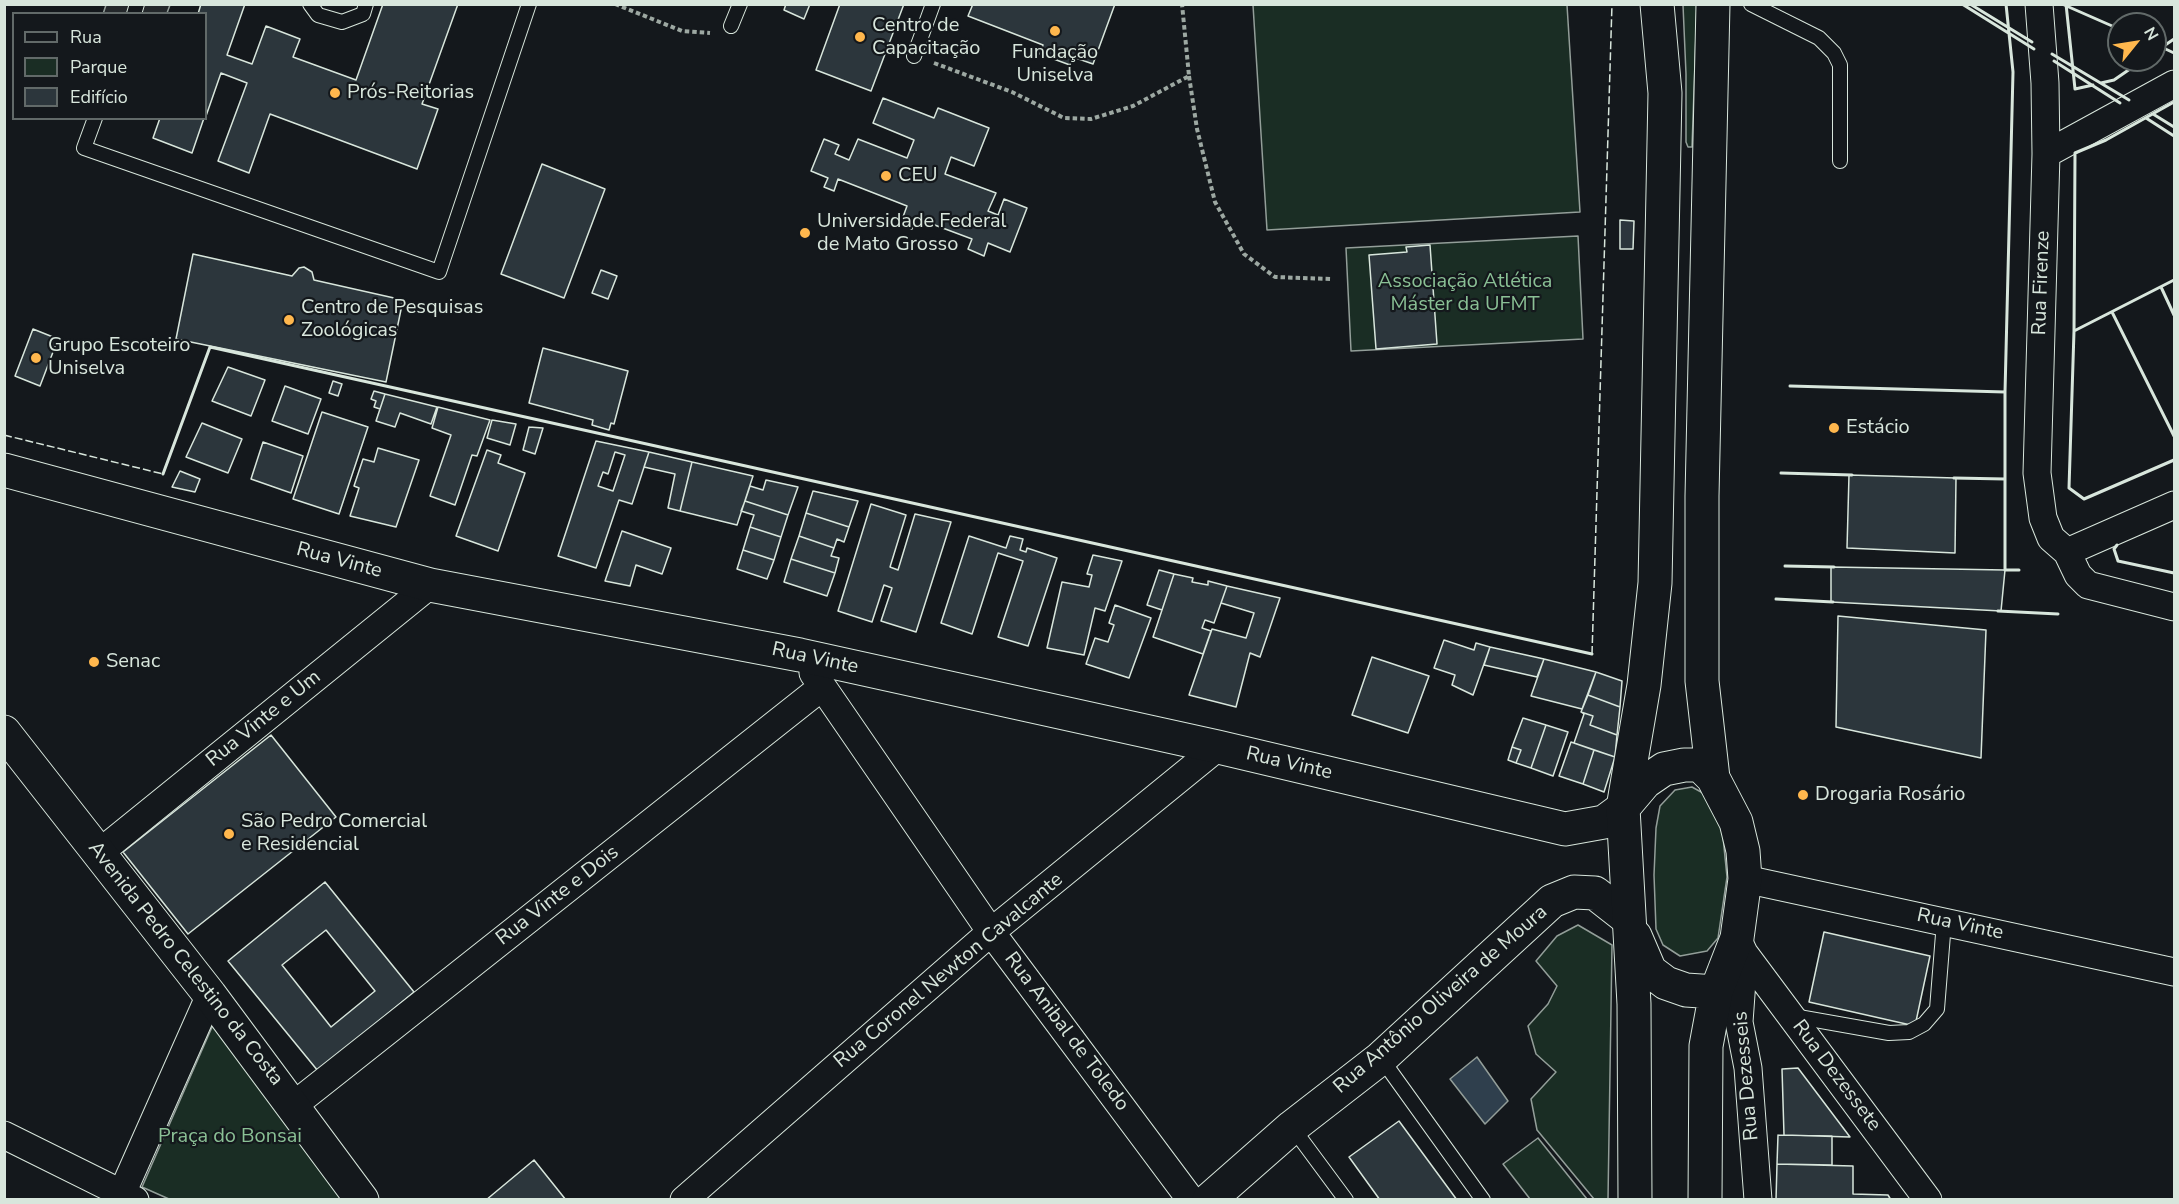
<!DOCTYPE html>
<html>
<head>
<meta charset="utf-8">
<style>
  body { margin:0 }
  #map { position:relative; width:2179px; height:1204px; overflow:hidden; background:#14181c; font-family:"Nunito Sans",sans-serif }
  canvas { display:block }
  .frame { position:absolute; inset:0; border:6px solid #d8e6dc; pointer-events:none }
  .legend { position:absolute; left:12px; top:12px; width:195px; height:108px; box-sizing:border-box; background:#14181c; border:2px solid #626a69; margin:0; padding:8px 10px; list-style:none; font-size:18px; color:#d8e6dc }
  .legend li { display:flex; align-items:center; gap:12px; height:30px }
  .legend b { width:30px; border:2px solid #626a69 }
  .north { position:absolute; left:2107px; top:12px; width:60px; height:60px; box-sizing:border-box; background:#14181c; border:2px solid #626a69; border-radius:50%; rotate:60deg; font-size:16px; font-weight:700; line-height:24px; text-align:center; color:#d8e6dc }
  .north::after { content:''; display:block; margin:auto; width:21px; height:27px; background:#ffb74d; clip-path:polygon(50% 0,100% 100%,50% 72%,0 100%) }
</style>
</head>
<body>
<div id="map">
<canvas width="2179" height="1204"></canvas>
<div class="frame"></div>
<ul class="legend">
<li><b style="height:8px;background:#14181c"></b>Rua</li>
<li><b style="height:16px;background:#1a2d24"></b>Parque</li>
<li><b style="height:16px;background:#2c363c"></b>Edifício</li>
</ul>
<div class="north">N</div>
</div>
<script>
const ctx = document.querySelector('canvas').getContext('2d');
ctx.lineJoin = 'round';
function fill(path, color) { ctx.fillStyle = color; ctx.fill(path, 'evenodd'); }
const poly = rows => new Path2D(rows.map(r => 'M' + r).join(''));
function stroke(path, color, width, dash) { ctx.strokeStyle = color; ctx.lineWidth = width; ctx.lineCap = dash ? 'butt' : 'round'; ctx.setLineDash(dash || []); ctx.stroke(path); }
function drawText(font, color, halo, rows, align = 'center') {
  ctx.font = font + ' "Nunito Sans",sans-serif'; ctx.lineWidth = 4.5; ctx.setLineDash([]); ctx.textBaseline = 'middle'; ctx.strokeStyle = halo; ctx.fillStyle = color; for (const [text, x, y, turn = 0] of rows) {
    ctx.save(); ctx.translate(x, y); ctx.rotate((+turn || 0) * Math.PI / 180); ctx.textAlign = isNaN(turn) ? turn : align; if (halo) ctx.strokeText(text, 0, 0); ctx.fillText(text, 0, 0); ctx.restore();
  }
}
const green = poly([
  [1253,5,1567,5,1580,212,1267,230,1253,5],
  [1683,5,1697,5,1692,147,1688,147,1686,142,1686,74,1683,5],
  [1578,236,1583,339,1351,351,1346,248,1578,236],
  [1692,787,1710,797,1721,817,1727,877,1718,938,1707,951,1680,956,1663,945,1656,929,1654,875,1656,828,1660,806,1675,790,1692,787],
  [1578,925,1612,945,1608,1199,1594,1199,1537,1130,1531,1099,1556,1072,1536,1054,1528,1026,1548,1004,1557,986,1536,961,1557,936,1578,925],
  [216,1018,356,1199,169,1199,142,1187,216,1018],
  [1538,1138,1587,1199,1530,1199,1503,1164,1538,1138]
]);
fill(green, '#1a2d24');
stroke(green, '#939e99', 1.5);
const parking = poly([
  [106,5,170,5,167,13,103,14,106,5]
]);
fill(parking, '#24282b');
stroke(parking, '#939e99', 1.5);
const water = poly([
  [1477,1057,1508,1101,1485,1124,1450,1079,1477,1057]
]);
fill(water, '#2f3f4d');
stroke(water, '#939e99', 1.5);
const building = poly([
  [201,4,245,4,227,55,252,64,266,26,300,39,293,57,356,80,383,4,458,4,422,104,438,109,417,169,270,114,249,173,218,161,247,83,221,73,206,116,206,14,198,14,201,4],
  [786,4,810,4,804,19,784,10,786,4],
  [904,4,871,91,816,70,840,4,904,4],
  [973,4,1115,4,1093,64,1073,57,1070,65,1040,54,1043,45,968,16,973,4],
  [883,98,934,118,938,108,989,128,974,166,951,157,945,174,996,193,988,211,998,215,1004,199,1027,208,1010,252,988,243,984,256,968,249,972,239,916,218,912,229,900,225,907,206,838,179,834,191,824,187,828,178,811,171,824,139,839,145,835,154,849,160,858,139,907,158,914,140,873,123,883,98],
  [160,118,204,118,192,153,153,138,160,118],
  [542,164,605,189,564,298,501,274,542,164],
  [1620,220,1634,221,1633,249,1620,249,1620,220],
  [1430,245,1437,344,1376,349,1369,255,1407,252,1406,247,1430,245],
  [193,254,292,276,299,268,304,267,312,272,314,280,403,300,386,382,176,339,193,254],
  [601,270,617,276,608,299,592,293,601,270],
  [33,329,58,339,40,386,15,376,33,329],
  [543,348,628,371,614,424,611,423,609,430,592,425,593,420,529,403,543,348],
  [228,367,265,380,251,416,212,401,228,367],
  [333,381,342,384,338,396,329,393,333,381],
  [285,386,321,399,308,434,272,421,285,386],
  [374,391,385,394,380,409,374,407,376,401,371,399,374,391],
  [385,394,437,407,431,424,400,413,395,427,376,421,385,394],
  [438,407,490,420,477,456,472,455,455,505,430,496,451,435,432,428,438,407],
  [322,412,368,427,339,514,293,499,322,412],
  [492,420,516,424,510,445,487,438,492,420],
  [202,423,242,439,228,473,186,457,202,423],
  [529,427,543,428,535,454,523,450,529,427],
  [596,441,649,452,632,504,619,500,596,568,558,556,596,441],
  [615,452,625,455,613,491,598,486,603,472,608,474,615,452],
  [263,442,303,456,291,493,251,479,263,442],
  [378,448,419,460,396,527,350,516,359,488,354,486,363,459,374,462,378,448],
  [487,450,501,455,498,463,525,473,498,551,456,536,487,450],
  [649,452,692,462,680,511,668,508,675,474,644,467,649,452],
  [692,462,753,476,737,525,680,511,692,462],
  [180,471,200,479,195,492,172,487,180,471],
  [1849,475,1956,478,1955,553,1847,548,1849,475],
  [766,480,798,487,788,515,745,501,750,486,763,490,766,480],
  [813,491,858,501,849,527,806,513,813,491],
  [745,501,788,515,781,537,750,527,754,515,741,511,745,501],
  [871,504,906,515,890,567,898,570,915,514,951,522,916,632,881,621,892,588,884,585,872,622,838,611,871,504],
  [806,513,849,527,844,542,837,539,834,548,799,536,806,513],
  [750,527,781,537,774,560,743,550,750,527],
  [622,531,671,548,662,574,636,565,630,586,605,581,622,531],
  [799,536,834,548,831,556,839,558,835,573,791,559,799,536],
  [969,536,1006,548,1010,536,1023,539,1020,550,1026,552,1027,548,1057,558,1028,646,998,637,1023,561,998,553,972,634,941,623,969,536],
  [743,550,774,560,767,579,737,569,743,550],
  [1093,555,1122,561,1105,611,1095,608,1084,655,1047,648,1062,582,1089,587,1092,575,1087,574,1093,555],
  [791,559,835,573,827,596,784,582,791,559],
  [1831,567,2005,570,2001,611,1831,602,1831,567],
  [1159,570,1174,574,1162,610,1147,605,1159,570],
  [1174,574,1193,578,1192,582,1208,585,1208,581,1227,586,1214,623,1205,620,1202,628,1211,631,1203,654,1153,637,1174,574],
  [1227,586,1280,598,1260,657,1250,653,1236,707,1189,695,1212,629,1246,638,1254,613,1221,603,1227,586],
  [1115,605,1151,618,1129,678,1086,664,1095,638,1108,642,1114,625,1109,623,1115,605],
  [1838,616,1986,630,1981,758,1836,727,1838,616],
  [1444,640,1474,650,1476,643,1490,647,1473,695,1452,685,1455,675,1434,668,1444,640],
  [1490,647,1544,659,1537,677,1484,665,1490,647],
  [1372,657,1429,676,1408,733,1352,715,1372,657],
  [1544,659,1596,672,1582,709,1531,696,1544,659],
  [1596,672,1622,681,1620,707,1588,695,1596,672],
  [1588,695,1620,707,1617,735,1590,725,1593,716,1581,712,1588,695],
  [1581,712,1593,716,1590,725,1617,735,1615,757,1574,743,1584,714,1581,712],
  [1523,718,1546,725,1531,768,1516,763,1521,750,1512,747,1523,718],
  [1546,725,1568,732,1553,776,1531,768,1546,725],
  [271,735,336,817,188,934,123,852,271,735],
  [1571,742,1594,750,1583,784,1559,776,1571,742],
  [1512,747,1521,750,1516,763,1508,760,1512,747],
  [1594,750,1615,757,1604,792,1583,784,1594,750],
  [325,882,414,992,318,1071,228,961,325,882],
  [326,930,375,991,331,1027,282,965,326,930],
  [1824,932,1930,956,1915,1026,1809,1002,1824,932],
  [1798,1068,1850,1137,1784,1135,1782,1069,1798,1068],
  [1399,1121,1457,1200,1380,1200,1349,1157,1399,1121],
  [1778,1135,1832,1136,1832,1165,1777,1164,1778,1135],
  [534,1160,566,1200,486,1200,534,1160],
  [1777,1164,1853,1166,1853,1194,1888,1195,1891,1200,1776,1200,1777,1164]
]);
fill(building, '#2c363c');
stroke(building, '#d8e6dc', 1.5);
const lane = poly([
  [310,4,318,15,342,22,363,14,366,4],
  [1751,4,1819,38,1834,53,1840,65,1840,161],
  [134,14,137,4],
  [731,26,740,4],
  [914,56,933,4],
  [95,118,84,148,439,272,529,4],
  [1793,1016,1889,1033,1909,1032,1924,1024,1937,1009,1944,922],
  [1381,1058,1483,1200],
  [1292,1127,1346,1200]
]);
const street = poly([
  [2039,4,2045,83,2046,154,2037,473,2043,518,2051,538,2067,552,2078,575,2088,585,2174,607],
  [2046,154,2174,84],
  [2067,552,2174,505],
  [813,673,991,932,1191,1200],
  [99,853,430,585],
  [1745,879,2174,972],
  [1737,938,1744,953,1928,1200],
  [1744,953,1739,1022,1748,1068,1758,1200],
  [294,1105,822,687],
  [4,1135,135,1200],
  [119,1200,210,995],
  [684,1200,991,932,1218,747]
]);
const secondary = poly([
  [4,470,430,585,800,655,1218,747,1565,829,1604,822,1623,808],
  [4,732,210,995,362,1200],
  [1209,1200,1292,1127,1381,1058,1552,901,1574,892,1595,893,1627,918]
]);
const primary = poly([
  [1713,778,1702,681,1702,496,1713,4],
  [1623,808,1645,782,1664,769,1684,765,1700,765,1713,778,1736,822,1743,851,1745,879,1737,938,1716,992,1706,1046,1705,1200],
  [1635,936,1650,971,1666,983,1686,990,1716,992],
  [1635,1200,1634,1004,1623,808,1644,685,1655,583,1665,93,1657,4]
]);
stroke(lane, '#d8e6dc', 16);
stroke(street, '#d8e6dc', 29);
stroke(secondary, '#d8e6dc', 35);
stroke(primary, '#d8e6dc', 35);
stroke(poly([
  [615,4,682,31,710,33],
  [934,63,1012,92,1064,118,1091,119,1133,106,1189,76,1182,4],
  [1189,76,1197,129,1215,202,1244,254,1275,277,1331,279]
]), '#9da8a2', 4, [4.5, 3]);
stroke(lane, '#14181c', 14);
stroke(street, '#14181c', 27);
stroke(secondary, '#14181c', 33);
stroke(primary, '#14181c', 33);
stroke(poly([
  [4,435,163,474],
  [1592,654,1612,4]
]), '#d8e6dc', 1.5, [8, 3]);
stroke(poly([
  [1962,4,2034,49],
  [1970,4,2032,42],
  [2006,4,2013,72,2005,392,2005,570,2019,570],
  [2062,4,2119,29],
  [2066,4,2075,89,2093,85],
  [2155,44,2174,53],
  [2155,52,2174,39],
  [2052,54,2129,100],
  [2054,61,2120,103],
  [2101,83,2114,80,2143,60],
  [2153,114,2174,127],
  [2146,118,2174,136],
  [2174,280,2074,331,2069,488,2084,499,2174,460],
  [2161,287,2174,315],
  [2112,312,2174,436],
  [2074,331,2075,153,2106,140,2174,102],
  [1790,386,2005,392],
  [1781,473,1852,475],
  [163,474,210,347,1592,654],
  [1954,478,2005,479],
  [2117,545,2114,549,2118,561,2174,573],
  [1785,566,1834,567],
  [1776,599,1833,602],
  [1998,611,2058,614]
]), '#d8e6dc', 3);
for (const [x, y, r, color] of [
  [1055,31,6,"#ffb74d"],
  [860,37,6,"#ffb74d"],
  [335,93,6,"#ffb74d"],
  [886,176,6,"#ffb74d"],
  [805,233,6,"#ffb74d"],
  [289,320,6,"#ffb74d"],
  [36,358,6,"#ffb74d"],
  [1834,428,6,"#ffb74d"],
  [94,662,6,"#ffb74d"],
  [1803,795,6,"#ffb74d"],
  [229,834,6,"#ffb74d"]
]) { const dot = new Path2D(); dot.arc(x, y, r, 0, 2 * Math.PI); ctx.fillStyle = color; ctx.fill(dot); stroke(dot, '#14181c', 2); }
drawText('20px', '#d8e6dc', '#14181c', [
  ["Centro de",872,26],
  ["Capacitação",872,49],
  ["Fundação",1055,53,"center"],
  ["Uniselva",1055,76,"center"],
  ["Prós-Reitorias",347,93],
  ["CEU",898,176],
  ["Universidade Federal",817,222],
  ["de Mato Grosso",817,245],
  ["Centro de Pesquisas",301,308],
  ["Zoológicas",301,331],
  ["Grupo Escoteiro",48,346],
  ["Uniselva",48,369],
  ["Estácio",1846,428],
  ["Senac",106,662],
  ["Drogaria Rosário",1815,795],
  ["São Pedro Comercial",241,822],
  ["e Residencial",241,845]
], 'left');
drawText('20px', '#8ac095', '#14181c', [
  ["Associação Atlética",1465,282],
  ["Máster da UFMT",1465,305],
  ["Praça do Bonsai",230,1137]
]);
drawText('20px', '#d8e6dc', '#14181c', [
  ["Rua Firenze",2042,283,-88],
  ["Rua Vinte",339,561,15],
  ["Rua Vinte",815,659,12],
  ["Rua Vinte e Um",264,719,-39],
  ["Rua Vinte",1289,764,13],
  ["Rua Vinte e Dois",558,896,-38],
  ["Rua Vinte",1960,925,12],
  ["Avenida Pedro Celestino da Costa",185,964,52],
  ["Rua Coronel Newton Cavalcante",949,971,-40],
  ["Rua Antônio Oliveira de Moura",1441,1000,-41],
  ["Rua Anibal de Toledo",1066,1032,53],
  ["Rua Dezesseis",1747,1076,-95],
  ["Rua Dezessete",1836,1076,53]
]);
</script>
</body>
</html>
